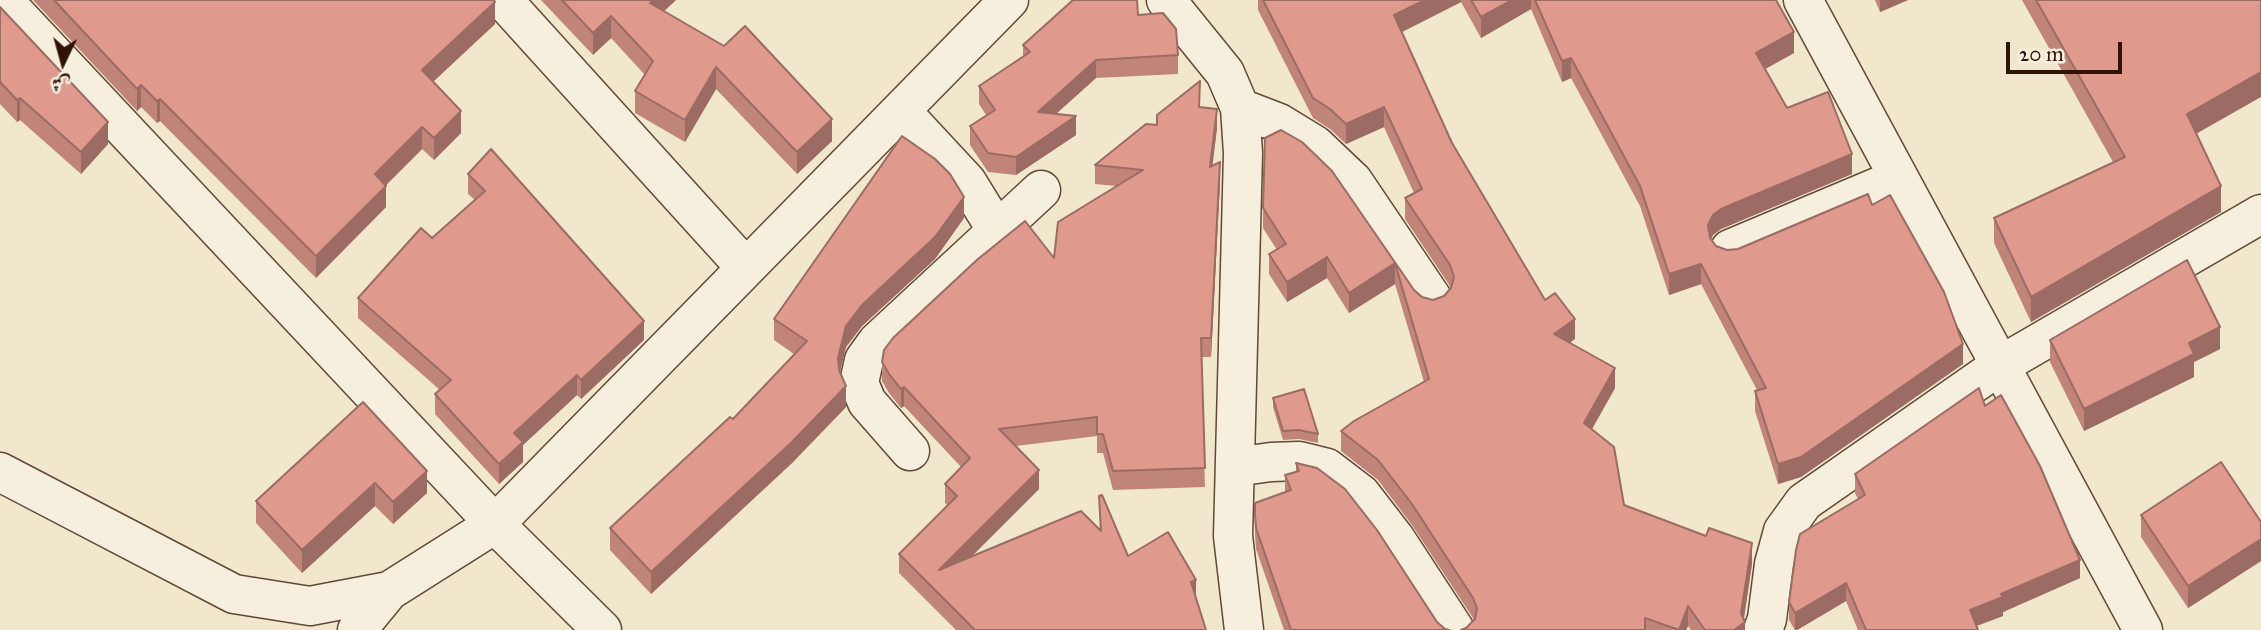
<!DOCTYPE html>
<html>
<head>
<meta charset="utf-8">
<style>
  body { margin:0 }
  #map { position:relative; width:2261px; height:630px; overflow:hidden; background:#f1e7cd; font-family:"IM FELL Great Primer",Amiri,serif }
  canvas { display:block }
  .north { position:absolute; left:28px; top:28px; width:70px; height:70px; -webkit-text-stroke:5px #f6efde; paint-order:stroke; rotate:185deg; font-size:19px; font-weight:700; line-height:28px; text-align:center; color:#311305 }
  .north::after { content:''; display:block; margin:auto; width:24px; height:32px; background:#311305; clip-path:polygon(50% 0,100% 100%,50% 72%,0 100%) }
  .scale { position:absolute; left:2006px; top:42px; width:116px; height:32px; box-sizing:border-box; border:4px solid #311305; border-top:0; padding-left:9px; font-size:21px; line-height:24px; white-space:nowrap; color:#311305; -webkit-text-stroke:5px #f6efde; paint-order:stroke }
</style>
</head>
<body>
<div id="map">
<canvas width="2261" height="630"></canvas>
<div class="north">ش</div>
<div class="scale">20 m</div>
</div>
<script>
const ctx = document.querySelector('canvas').getContext('2d');
ctx.lineJoin = 'round';
const poly = rows => new Path2D(rows.map(r => 'M' + r).join(''));
function stroke(path, color, width, dash) { ctx.strokeStyle = color; ctx.lineWidth = width; ctx.lineCap = dash ? 'butt' : 'round'; ctx.setLineDash(dash || []); ctx.stroke(path); }
function fill(path, color) { ctx.fillStyle = color; ctx.fill(path, 'evenodd'); }
const minor = poly([
  [3,0,495,524,602,630],
  [503,0,746,268],
  [1166,0,1225,73,1240,108,1243,153,1233,536,1244,630],
  [1803,0,2143,630],
  [1240,108,1279,123,1315,145,1353,181,1432,298],
  [901,111,967,182,996,229],
  [1730,249,1899,178],
  [910,451,867,402,859,383,864,360,877,342,1041,190],
  [1235,467,1271,462,1299,461,1327,468,1361,494,1395,538,1455,630],
  [0,472,234,594,310,606,389,591,495,524,1009,0],
  [357,630,389,591],
  [1763,630,1767,619,1774,564,1783,531,1804,502,1999,366,2261,214]
]);
stroke(minor, '#614837', 41);
stroke(minor, '#f6efde', 38);
fill(poly([
  [33,0,494,0,495,24,433,82,461,133,434,160,422,149,386,185,386,207,316,278,160,121,157,123,141,107,137,111],
  [541,0,676,0,664,11,832,141,797,174,716,89,685,142,635,113,635,91,645,75,611,38,593,55],
  [1258,0,1776,0,1794,53,1765,69,1787,108,1852,174,1721,229,1713,235,1711,239,1716,246,1727,250,1738,249,1872,205,1963,364,1801,477,1778,484,1755,411,1755,391,1757,390,1701,284,1669,295,1640,206,1571,78,1562,82,1531,9,1481,38,1461,2,1402,32,1452,143,1545,300,1575,339,1570,342,1615,388,1592,429,1624,505,1752,564,1744,618,1745,630,1691,630,1688,626,1686,630,1461,630,1466,628,1474,620,1473,618,1412,525,1378,480,1341,451,1341,431,1424,382,1395,284,1349,313,1327,278,1287,302,1269,274,1269,254,1277,250,1263,228,1263,208,1332,171,1414,290,1422,297,1433,300,1444,296,1451,288,1450,286,1405,219,1405,198,1414,193,1384,127,1346,144,1330,129,1313,118,1258,10],
  [1875,0,1908,0,1880,12],
  [2022,0,2261,0,2196,134,2221,212,2031,322,1994,243,1994,218,2113,162],
  [0,7,108,144,81,174,20,120,17,122,0,104],
  [1138,15,1178,55,1178,74,1096,78,1056,114,1076,135,1016,175,988,172,970,145,970,126,986,115,979,104,979,86,1023,57,1023,45],
  [1199,107,1217,128,1212,166,1220,181,1211,357,1201,357,1205,487,1113,490,1103,453,1097,453,1097,436,1016,446,1039,489,972,556,1100,530,1099,496,1128,556,1196,598,1206,630,956,630,899,573,899,554,948,506,945,503,945,484,961,467,904,406,901,408,889,393,882,381,882,362,1054,258,1116,186,1095,184,1095,165,1157,125],
  [468,174,644,340,581,399,577,395,523,445,523,462,499,484,435,414,435,394,440,390,358,318,358,298,432,238,475,200,468,194],
  [964,218,935,259,862,326,846,347,840,372,846,407,792,463,651,594,610,550,610,528,733,419,794,354,774,340,774,319],
  [2050,340,2220,349,2194,362,2194,377,2084,431,2050,362],
  [1273,398,1318,434,1318,443,1299,439,1283,440,1273,407],
  [363,402,427,493,393,524,375,506,302,573,256,523,256,501],
  [1985,406,2080,578,2003,612,2003,616,1977,626,1978,630,1858,630,1846,601,1797,630,1795,630,1789,620,1789,602,1858,499,1855,493,1855,474],
  [1296,463,1437,622,1445,629,1449,630,1284,630,1256,549,1255,535,1255,503,1285,492,1285,475,1296,472],
  [2141,515,2261,522,2261,561,2188,608,2141,537]
]), '#c08479');
fill(poly([
  [653,0,676,0,650,24,650,3],
  [1425,0,1461,0,1461,2,1394,36,1394,15],
  [1512,0,1531,0,1531,9,1481,38,1481,17],
  [1880,0,1908,0,1880,12],
  [495,2,495,24,422,92,422,70],
  [611,16,611,38,593,55,593,33],
  [1794,32,1794,53,1756,74,1756,53],
  [1571,58,1571,78,1562,82,1562,61],
  [1096,60,1096,78,1038,130,1038,112],
  [716,67,716,89,685,142,685,120],
  [2261,72,2261,97,2187,139,2187,114],
  [141,85,141,107,137,111,137,89],
  [20,98,20,120,17,122,17,100],
  [160,99,160,121,157,123,157,101],
  [1384,107,1384,127,1346,144,1346,124],
  [1217,109,1217,128,1210,186,1210,167],
  [461,111,461,133,434,160,434,138],
  [1076,116,1076,135,1016,175,1016,157],
  [832,119,832,141,797,174,797,152],
  [108,122,108,144,81,174,81,152],
  [422,127,422,149,375,196,375,174],
  [1852,154,1852,174,1721,229,1713,235,1708,246,1708,225,1713,215,1721,209],
  [1220,162,1220,181,1211,357,1211,338],
  [386,186,386,207,316,278,316,256],
  [2221,186,2221,212,2031,322,2031,297],
  [964,197,964,218,935,259,862,326,846,347,838,379,838,358,846,326,862,305],
  [1327,257,1327,278,1287,302,1287,282],
  [1395,263,1395,284,1349,313,1349,293],
  [1701,264,1701,284,1669,295,1669,274],
  [1575,319,1575,339,1554,354,1554,334],
  [644,321,644,340,581,399,581,380],
  [2220,327,2220,349,2194,362,2194,377,2084,431,2084,409,2189,343],
  [1963,344,1963,364,1801,477,1778,484,1778,464],
  [1615,368,1615,388,1584,443,1584,423],
  [577,375,577,395,523,445,523,462,499,484,499,464,514,433],
  [846,386,846,407,792,463,651,594,651,572],
  [904,387,904,406,901,408,901,389],
  [1039,470,1039,489,939,589,939,570],
  [427,471,427,493,393,524,393,502],
  [375,483,375,506,302,573,302,550],
  [2261,539,2261,561,2188,608,2188,586],
  [1752,543,1752,564,1743,624,1745,622,1745,630,1734,630,1741,613],
  [2080,560,2080,578,2003,612,2003,616,1970,628,1970,610,2001,594],
  [1196,580,1196,598,1191,582],
  [1846,583,1846,601,1797,630,1795,630,1795,613],
  [1688,606,1688,626,1686,630,1679,630]
]), '#9c6b63');
const building = poly([
  [54,0,494,0,495,2,422,70,461,111,434,138,422,127,375,174,386,186,316,256,160,99,157,101,141,85,137,89,54,0],
  [562,0,653,0,650,3,724,46,745,26,832,119,797,152,716,67,685,120,635,91,653,61,611,16,593,33,562,0],
  [1073,0,1137,0,1138,15,1163,13,1176,29,1178,55,1096,60,1038,112,1076,116,1016,157,988,153,970,126,995,110,979,86,1030,52,1023,45,1073,0],
  [1263,0,1425,0,1394,15,1452,143,1545,300,1555,293,1575,319,1554,334,1615,368,1584,423,1614,447,1624,505,1706,536,1709,528,1752,543,1741,613,1745,622,1734,630,1705,630,1688,606,1679,630,1645,618,1645,630,1461,630,1466,628,1475,619,1477,608,1473,598,1412,504,1378,460,1341,431,1354,421,1429,379,1395,263,1349,293,1327,257,1287,282,1269,254,1286,244,1263,208,1265,138,1281,130,1302,142,1332,171,1414,290,1422,297,1433,300,1444,296,1451,288,1454,277,1450,265,1405,198,1422,189,1384,107,1346,124,1330,109,1313,98,1263,0],
  [1471,0,1512,0,1481,17,1471,0],
  [1535,0,1776,0,1794,32,1756,53,1787,108,1828,92,1852,154,1721,209,1713,215,1708,225,1710,238,1716,246,1727,250,1738,249,1868,194,1872,205,1890,195,1944,292,1963,344,1801,457,1778,464,1755,391,1766,388,1701,264,1669,274,1640,186,1571,58,1562,61,1535,0],
  [2036,0,2261,0,2261,72,2187,114,2221,186,2031,297,1994,218,2125,157,2036,0],
  [0,7,108,122,81,152,20,98,17,100,0,82,0,7],
  [1200,81,1199,107,1217,109,1210,167,1220,162,1211,338,1201,338,1205,468,1113,471,1103,434,1097,434,1097,417,999,429,1039,470,939,570,1081,511,1101,531,1099,496,1102,495,1128,556,1168,532,1196,580,1191,582,1206,630,975,630,899,554,957,496,945,484,970,458,904,387,901,389,889,374,882,362,884,350,893,338,978,259,1025,221,1054,258,1058,222,1143,170,1095,165,1146,124,1157,125,1157,115,1200,81],
  [902,136,935,159,950,174,964,197,935,237,862,305,846,326,838,358,839,370,846,386,792,442,651,572,610,528,730,417,733,419,807,341,774,319,902,136],
  [491,149,644,321,581,380,577,375,514,433,523,442,499,464,435,394,451,380,358,298,421,228,432,238,485,191,468,174,491,149],
  [2187,260,2220,327,2189,343,2194,354,2084,409,2050,340,2187,260],
  [1979,388,1985,406,2001,395,2040,466,2080,560,2001,594,2003,597,1970,610,1978,630,1866,630,1846,583,1795,613,1789,602,1796,550,1800,534,1865,495,1855,474,1979,388],
  [1304,389,1318,434,1299,430,1283,431,1273,398,1304,389],
  [363,402,427,471,393,502,375,483,302,550,256,501,363,402],
  [2221,462,2261,522,2261,539,2188,586,2141,515,2221,462],
  [1296,463,1317,468,1345,489,1377,530,1437,622,1445,629,1449,630,1291,630,1256,528,1255,515,1255,503,1291,490,1285,475,1299,471,1296,463]
]);
fill(building, '#df998d');
stroke(building, '#9c6b63', 2);
</script>
</body>
</html>
